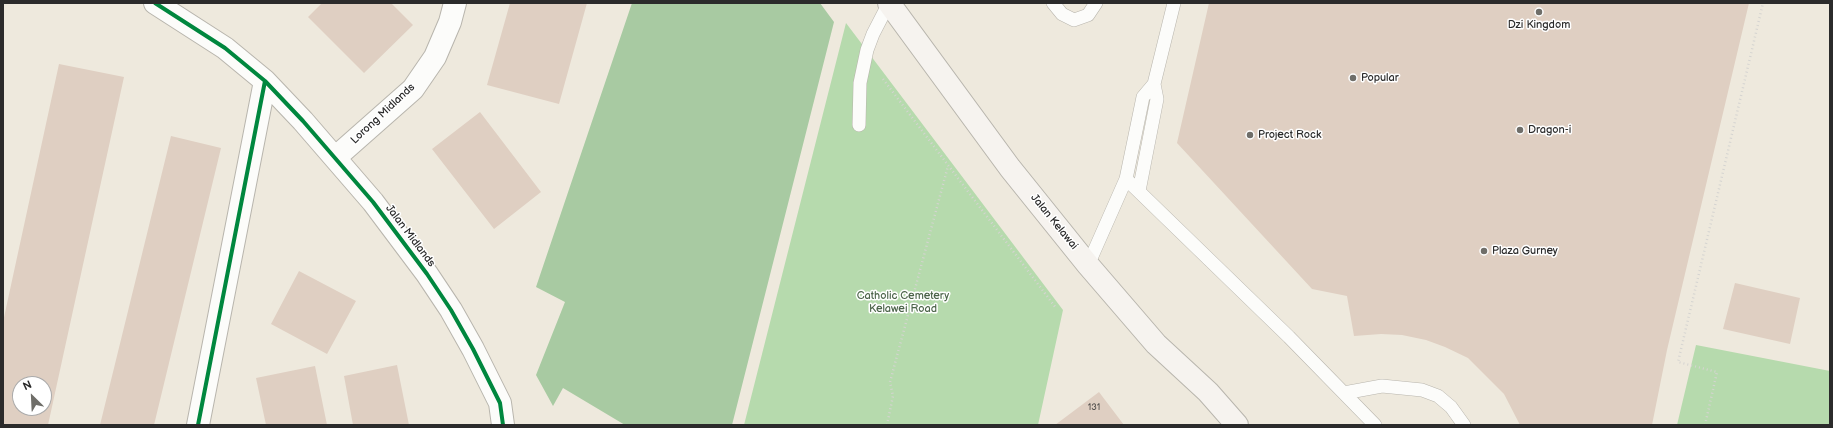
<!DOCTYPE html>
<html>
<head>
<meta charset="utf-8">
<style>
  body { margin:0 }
  #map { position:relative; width:1833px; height:428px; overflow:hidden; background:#eee9dd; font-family:"Balsamiq Sans",sans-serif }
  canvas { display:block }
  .frame { position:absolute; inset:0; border:4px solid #2b2b2b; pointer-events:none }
  .north { position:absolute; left:12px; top:376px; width:40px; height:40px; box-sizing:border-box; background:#fff; border:1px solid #aaa; border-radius:50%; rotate:336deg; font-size:11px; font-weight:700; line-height:16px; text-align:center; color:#2b2b2b }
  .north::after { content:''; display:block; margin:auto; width:14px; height:18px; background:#6f6e69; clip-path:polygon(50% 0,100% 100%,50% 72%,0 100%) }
</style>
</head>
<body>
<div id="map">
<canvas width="1833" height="428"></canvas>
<div class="frame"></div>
<div class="north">N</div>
</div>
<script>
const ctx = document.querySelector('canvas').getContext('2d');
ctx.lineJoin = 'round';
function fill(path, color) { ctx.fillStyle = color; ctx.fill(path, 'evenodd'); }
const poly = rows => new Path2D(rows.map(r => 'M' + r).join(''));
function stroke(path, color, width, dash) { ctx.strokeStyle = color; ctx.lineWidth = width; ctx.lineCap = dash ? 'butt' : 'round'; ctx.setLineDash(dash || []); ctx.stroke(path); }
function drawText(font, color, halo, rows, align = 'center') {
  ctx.font = font + ' "Balsamiq Sans",sans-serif'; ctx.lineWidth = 3; ctx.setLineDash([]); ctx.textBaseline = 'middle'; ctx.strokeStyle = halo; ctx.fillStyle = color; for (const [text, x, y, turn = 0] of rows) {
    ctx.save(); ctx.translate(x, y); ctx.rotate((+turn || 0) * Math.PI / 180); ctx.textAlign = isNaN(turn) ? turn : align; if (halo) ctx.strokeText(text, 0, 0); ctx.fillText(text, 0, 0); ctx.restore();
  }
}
fill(poly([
  [846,23,1063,310,1038,425,744,425],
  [1696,345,1830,371,1830,425,1677,425]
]), '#b6daad');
fill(poly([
  [632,3,820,3,834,22,732,425,625,425,563,388,553,406,536,375,565,302,536,287]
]), '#a8caa2');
fill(poly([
  [322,3,391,3,413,25,364,73,308,17],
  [510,3,587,3,559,104,487,85],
  [1209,3,1749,3,1667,350,1652,425,1520,425,1504,394,1468,358,1445,347,1426,340,1402,335,1381,334,1354,336,1347,296,1312,289,1177,143],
  [59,64,124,77,48,425,3,425,3,322],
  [20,384,44,384,44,408,20,408],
  [480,112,541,192,494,229,432,149],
  [171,136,221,148,154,425,100,425],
  [299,271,356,301,327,354,271,324],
  [1735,283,1800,298,1790,344,1723,329],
  [397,365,409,425,353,425,344,376],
  [315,366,327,425,266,425,256,378],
  [1099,392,1124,425,1055,425]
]), '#dfcfc2');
const lane = poly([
  [1053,3,1062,14,1074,20,1088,15,1096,3],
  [859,125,860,83,867,50,873,34,889,3],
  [1126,179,1289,337,1375,425],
  [1139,191,1157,99,1154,84],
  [1088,265,1126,179,1143,97,1154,84,1174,3],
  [1344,393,1382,386,1422,390,1438,396,1451,407,1464,425]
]);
const street = poly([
  [155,3,225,48,265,81,303,121,373,202,427,274,451,310,473,349,500,403,503,425],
  [336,157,413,89,435,57,450,22,455,3],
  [198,425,265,81]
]);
const secondary = poly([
  [889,3,1010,168,1088,265,1156,344,1208,392,1237,425]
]);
stroke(lane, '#b8b5ad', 14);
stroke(street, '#b8b5ad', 24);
stroke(secondary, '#b8b5ad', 24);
stroke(poly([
  [883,79,1056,308],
  [887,425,893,396,890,382,948,166],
  [1705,425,1717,372,1678,362,1763,3]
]), '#d5d4d1', 2.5, [1, 3]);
stroke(lane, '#fcfcfa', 13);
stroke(street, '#fcfcfa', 22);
stroke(secondary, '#f6f3ef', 22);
stroke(poly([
  [155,3,225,48,265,81,303,121,373,202,427,274,451,310,473,349,500,403,503,425],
  [198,425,265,81]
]), '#00873e', 4);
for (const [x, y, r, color] of [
  [1539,12,4,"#6f6e69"],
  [1353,78,4,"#6f6e69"],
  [1520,130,4,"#6f6e69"],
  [1250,135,4,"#6f6e69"],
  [1484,251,4,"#6f6e69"]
]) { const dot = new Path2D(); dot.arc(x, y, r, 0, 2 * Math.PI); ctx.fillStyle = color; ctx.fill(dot); stroke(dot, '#fff', 1.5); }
drawText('9px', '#585451', null, [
  ["131",1094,408]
]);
drawText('11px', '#2b2b2b', '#fff', [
  ["Dzi Kingdom",1539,25,"center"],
  ["Popular",1361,78],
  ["Dragon-i",1528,130],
  ["Project Rock",1258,135],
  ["Plaza Gurney",1492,251]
], 'left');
drawText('11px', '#2b2b2b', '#fff', [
  ["Lorong Midlands",383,114,-43],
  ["Jalan Kelawai",1054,222,51],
  ["Jalan Midlands",410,236,53]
]);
drawText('11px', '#4c644a', '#fff', [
  ["Catholic Cemetery",903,296],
  ["Kelawei Road",903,309]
]);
</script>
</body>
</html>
